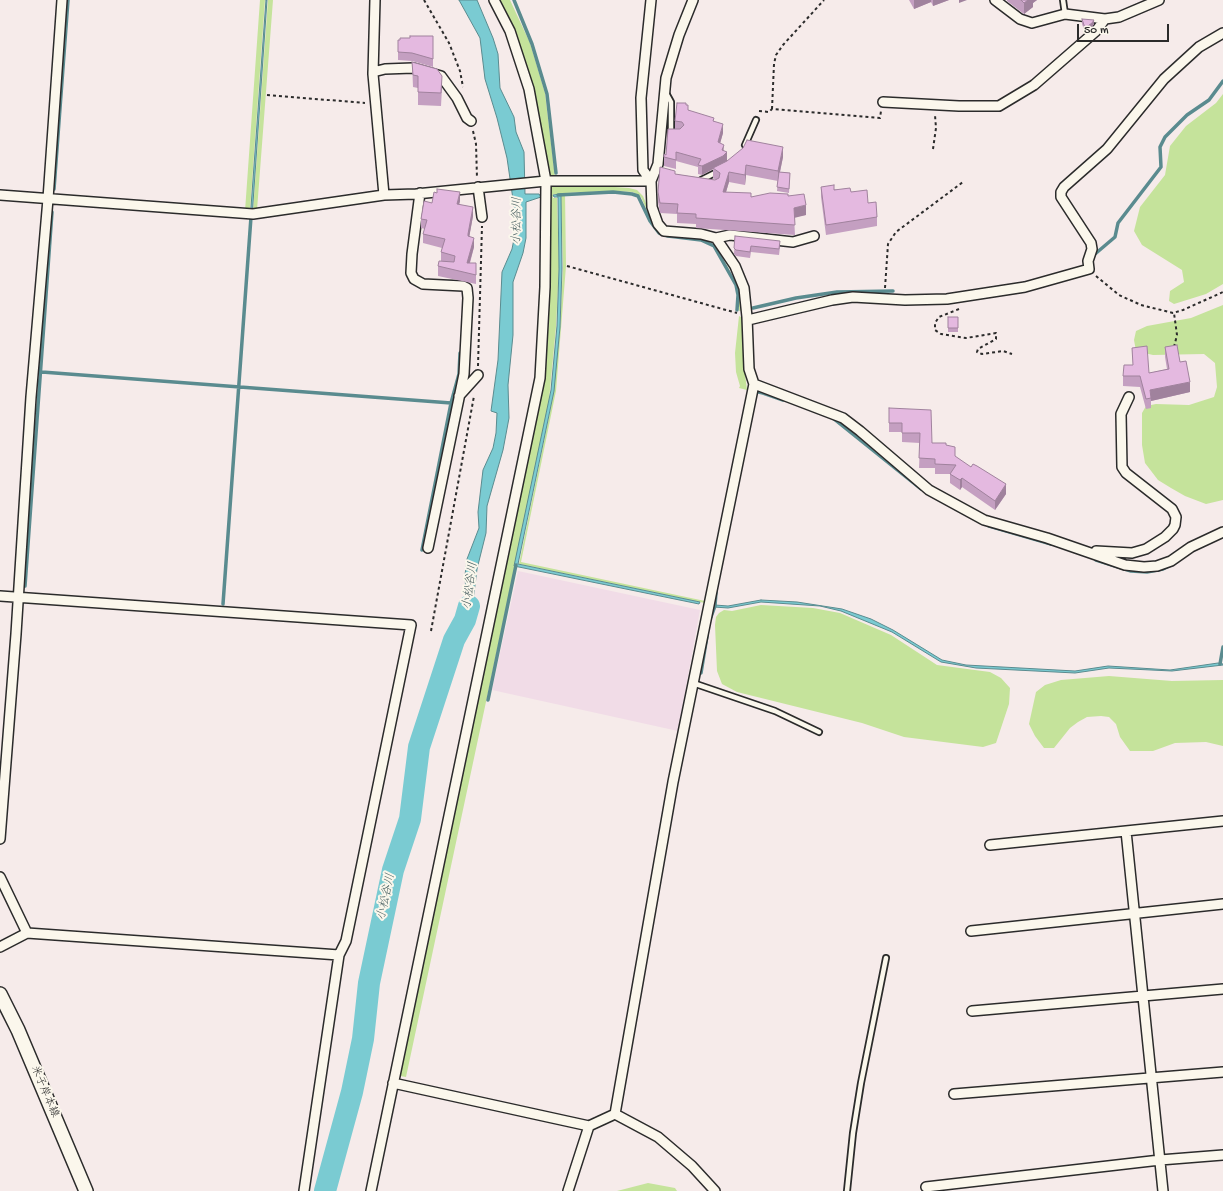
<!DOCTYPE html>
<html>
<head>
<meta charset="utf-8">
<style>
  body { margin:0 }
  #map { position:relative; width:1223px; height:1191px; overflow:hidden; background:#f6ebea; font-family:"Gochi Hand",sans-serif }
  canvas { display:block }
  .scale { position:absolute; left:1077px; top:24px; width:92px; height:18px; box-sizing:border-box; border:2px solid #2b2b2b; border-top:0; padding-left:5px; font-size:12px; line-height:14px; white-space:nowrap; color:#2b2b2b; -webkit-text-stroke:3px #fbf7ec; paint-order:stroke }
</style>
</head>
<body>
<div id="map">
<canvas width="1223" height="1191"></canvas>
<div class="scale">50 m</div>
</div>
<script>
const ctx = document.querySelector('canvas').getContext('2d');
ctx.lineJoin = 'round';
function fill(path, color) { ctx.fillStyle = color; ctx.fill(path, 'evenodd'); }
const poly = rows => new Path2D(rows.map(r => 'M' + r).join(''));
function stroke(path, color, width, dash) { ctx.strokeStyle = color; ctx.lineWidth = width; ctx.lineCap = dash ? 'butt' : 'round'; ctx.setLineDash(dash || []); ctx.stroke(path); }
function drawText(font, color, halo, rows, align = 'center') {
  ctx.font = font + ' "Gochi Hand","Klee One",sans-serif'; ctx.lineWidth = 4; ctx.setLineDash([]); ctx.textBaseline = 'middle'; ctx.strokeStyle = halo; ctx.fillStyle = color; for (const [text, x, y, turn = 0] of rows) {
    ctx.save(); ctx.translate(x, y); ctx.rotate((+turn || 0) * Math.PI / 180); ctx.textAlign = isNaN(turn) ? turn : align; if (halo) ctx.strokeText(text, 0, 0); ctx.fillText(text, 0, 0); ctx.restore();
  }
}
fill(poly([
  [518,571,700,610,678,731,492,690]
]), '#f1dce7');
fill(poly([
  [260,0,265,0,250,211,245,211],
  [268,0,273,0,257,210,253,211],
  [497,0,510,0,530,43,545,93,555,177,548,173,532,90],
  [1223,94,1223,284,1206,294,1174,304,1169,301,1170,291,1184,282,1182,270,1142,245,1134,231,1140,207,1165,175,1170,146,1186,126,1216,103],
  [552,185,587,185,629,188,637,190,643,196,654,223,659,229,707,239,717,245,728,261,740,286,743,310,739,311,739,295,734,276,715,245,710,241,669,235,660,231,651,220,641,197,633,192,613,191,565,193,566,266,556,391,521,562,705,601,705,603,519,564,552,402,560,327,563,266,561,194,553,194,553,198,557,198,559,267,556,327,549,400,509,594,406,1077,400,1076,537,404,548,190],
  [1223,305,1223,500,1206,504,1185,496,1171,488,1158,480,1145,463,1142,445,1142,413,1146,406,1156,404,1189,405,1214,397,1217,387,1215,363,1204,354,1153,355,1136,351,1134,340,1136,331,1147,326,1191,318],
  [739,316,743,318,743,358,747,390,739,388,740,386,736,372,735,353],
  [761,605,813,608,840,613,891,635,937,665,990,672,1001,678,1010,688,1009,704,996,743,983,747,904,737,862,723,737,692,722,684,717,671,715,625,716,617,719,613,724,610,732,611],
  [1109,676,1172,681,1223,680,1223,746,1206,742,1175,743,1153,751,1130,751,1120,737,1116,724,1109,717,1101,716,1087,717,1078,722,1070,728,1054,748,1044,748,1035,736,1029,724,1036,692,1045,685,1061,680],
  [648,1183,675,1188,677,1191,617,1191]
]), '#c5e39b');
const water = poly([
  [266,0,267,0,252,217,250,221,266,0],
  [459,0,477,0,493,38,498,54,500,88,514,117,516,132,524,152,525,194,539,194,541,197,526,202,526,238,523,253,513,282,513,335,508,385,509,418,503,450,487,506,486,533,477,569,471,617,466,629,458,639,458,621,463,613,466,595,465,575,467,559,479,528,478,512,483,470,493,448,496,433,497,413,491,411,498,360,502,272,512,249,515,234,516,220,507,158,497,118,485,79,480,38,459,0],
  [561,194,562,268,560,327,554,391,518,564,700,602,699,604,514,566,551,390,557,326,559,269,558,197,554,197,553,195,561,194],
  [761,600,797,602,842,609,871,619,893,630,942,660,966,665,1075,671,1108,666,1170,670,1218,663,1223,664,1223,665,1172,671,1109,668,1075,673,976,668,941,662,892,632,841,611,820,606,761,602,728,608,714,607,715,605,728,606,761,600]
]);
fill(water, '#7acbd2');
stroke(water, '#5a8b8f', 1);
stroke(poly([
  [514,0,532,44,547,94,556,173],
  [54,189,68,0],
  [558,195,613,192,632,194,638,196,650,221,659,233,668,236,701,240,714,246,736,285,738,295,737,310],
  [1095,254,1115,237,1118,223,1161,167,1160,147,1165,137,1187,115,1209,100,1223,81],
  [753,308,796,298,837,292,893,291],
  [42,372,451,403],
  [754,393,754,391,763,393,783,400],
  [834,419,921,489],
  [989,526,1051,544],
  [422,550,451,403,459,374,460,353],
  [1096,560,1131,571,1147,572,1163,569,1171,565],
  [25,586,52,212],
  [223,604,251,217],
  [711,617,715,606,716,592],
  [1220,664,1223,647],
  [701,673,707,636],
  [488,700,516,565]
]), '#5a8b8f', 3.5);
stroke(poly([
  [325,1191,352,1092,363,1039,369,983,393,870,410,819,419,747,454,640,465,620,469,606]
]), '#7acbd2', 22);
const lane = poly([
  [1063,0,1065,14],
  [666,93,671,102,671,134],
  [745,145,756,120],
  [701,180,717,172],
  [693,683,775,711,819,732],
  [847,1191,853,1133,861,1083,886,958]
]);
const street = poly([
  [375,0,373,74,384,195],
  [651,0,641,98,643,170,651,181],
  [995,0,1020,19,1032,23,1065,14,1105,19,1119,17,1159,0],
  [373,72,385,69,413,68,441,76,457,98,467,118,471,121],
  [883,102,959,106,999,106,1034,85,1096,31,1105,19],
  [478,187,482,217],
  [420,193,412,254,411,273,414,279,423,284,463,286,467,288,468,298,464,374,428,548],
  [0,195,253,214,384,195,416,194,546,181,651,181],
  [716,238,730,235,793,242,814,236],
  [748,320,832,300,853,297,905,300,947,299,1025,287,1089,269,1088,261,1092,249,1091,243,1061,197,1061,192,1064,187,1107,149,1164,79,1199,47,1223,33],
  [754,384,843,418,860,431,929,490,984,520,1047,538,1125,565,1144,567,1157,566,1171,561,1191,547,1223,532],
  [459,396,478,375],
  [1096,551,1132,553,1146,549,1165,537,1173,529,1175,525,1176,517,1172,509,1126,473,1122,467,1121,414,1129,397],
  [0,596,411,625,346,941,339,955,304,1191],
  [1126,831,1163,1191],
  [0,839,16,634,31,397,48,199,62,0],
  [990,845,1223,821],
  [0,877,27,933],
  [971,931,1223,904],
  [0,947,27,933,339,955],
  [972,1011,1223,989],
  [393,1083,589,1126,615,1114,658,1137,692,1166,715,1191],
  [954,1094,1223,1072],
  [615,1114,673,782,754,384,749,369,747,317,744,288,735,266,716,238,701,234,664,231,658,224,652,207,651,181,658,164,666,78,679,35,693,0],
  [926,1187,1160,1160,1223,1155],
  [371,1191,540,378,545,287,546,181,529,89,510,31,494,0],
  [568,1191,589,1126]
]);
const secondary = poly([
  [0,994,18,1030,86,1191]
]);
stroke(lane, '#2b2b2b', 8);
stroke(street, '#2b2b2b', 12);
stroke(secondary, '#2b2b2b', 16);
stroke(poly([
  [424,0,449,43,460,71,463,87],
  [267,95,365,103],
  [772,109,774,64,776,55,783,45,824,0],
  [759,111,769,112,772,109,880,118,881,111],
  [473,131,476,144,477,178],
  [933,149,936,128,935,115],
  [567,266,737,313],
  [1096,276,1119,295,1141,305,1173,313,1183,310,1223,292],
  [885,288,888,244,896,232,963,182],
  [959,309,939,317,935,323,935,330,941,334,966,338,996,333,996,339,978,349,977,352,982,354,1003,351,1012,354],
  [1174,347,1177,335,1174,313],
  [478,366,482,226],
  [431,631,474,396]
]), '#2b2b2b', 2, [3, 3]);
stroke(lane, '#fbf7ec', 4.5);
stroke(street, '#fbf7ec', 9);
stroke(secondary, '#fbf7ec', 13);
fill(poly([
  [909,0,949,0,933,6,931,2,914,9],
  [1007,0,1037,0,1033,3,1033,7,1024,14,1007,1],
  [1082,19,1094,24,1092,27,1085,32,1082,24],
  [433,36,433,67,412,61,398,60,398,52,400,40,410,38],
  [412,62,442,88,441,106,418,105,418,88,413,87],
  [686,105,688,110,714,121,723,133,720,143,724,151,727,161,726,162,783,157,780,172,790,173,789,193,777,191,778,177,778,181,746,175,745,185,729,182,726,192,751,197,788,196,806,215,794,217,795,235,696,228,696,224,677,223,677,214,660,213,658,202,658,192,675,174,716,180,713,178,713,169,702,175,698,174,698,167,676,161,676,169,664,166,664,157,666,155,675,129,675,121],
  [821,187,851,192,868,203,877,217,877,226,826,235,821,197],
  [460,201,459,204,473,216,469,237,474,247,470,263,476,272,476,284,438,276,438,266,443,262,441,261,441,252,442,248,423,243,423,234,425,229,421,228,421,219,432,203],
  [735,236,780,247,779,255,751,252,750,258,736,256,734,254],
  [948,317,958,317,958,332,948,332],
  [1165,347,1180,362,1190,392,1151,401,1151,408,1146,409,1140,387,1123,386,1123,376,1133,365,1132,348,1149,373,1167,369,1165,357],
  [889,408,932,443,946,445,955,457,1006,494,995,510,962,487,960,490,950,483,950,474,935,474,935,468,919,468,920,443,902,442,902,432,889,432]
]), '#c49fc1');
fill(poly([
  [914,0,931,0,931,2,914,9],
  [933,0,949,0,933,6],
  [959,0,967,0,959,3],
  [1028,0,1037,0,1033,3,1033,7,1024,14,1024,3],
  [1094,20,1094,24,1092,27,1085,32,1085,28],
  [723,124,723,133,718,151,718,142],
  [724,145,723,155,727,152,727,161,723,165,713,168,713,169,702,175,702,166,722,150],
  [783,147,783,157,778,181,778,171],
  [746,165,746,175,745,185,745,175],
  [729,172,729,182,723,202,723,192],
  [460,192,460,201,457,213,457,204],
  [806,205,806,215,794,218,794,208],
  [473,207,473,216,468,244,468,234],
  [474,238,474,247,467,272,467,263],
  [1190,382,1190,392,1151,401,1150,390],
  [962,478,962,487,960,490,960,480],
  [1006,484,1006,494,995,510,995,501]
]), '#a0829d');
const building = poly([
  [1021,0,1028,0,1024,3,1021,0],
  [1082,19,1094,20,1092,23,1085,28,1082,19],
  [410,36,433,36,433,59,412,53,398,52,398,40,400,40,400,38,410,38,410,36],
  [412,62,437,69,442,76,441,93,418,92,418,76,413,75,412,62],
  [677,103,686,103,686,105,688,105,688,110,714,118,713,121,723,124,718,142,724,145,722,150,727,152,723,156,702,166,698,165,701,159,676,152,676,160,664,157,664,154,666,155,668,129,680,129,684,125,682,122,675,121,677,103],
  [747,140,783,147,778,171,746,165,745,175,729,172,723,192,751,193,751,197,770,193,788,194,788,196,804,194,806,205,794,208,795,225,696,218,696,214,677,213,678,204,660,203,658,192,660,167,675,171,675,174,715,180,719,178,720,173,713,168,727,161,743,148,747,140],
  [779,172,790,173,789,189,777,187,779,172],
  [834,185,834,190,850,188,851,192,867,190,868,203,876,202,877,217,826,225,821,187,834,185],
  [437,189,460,192,457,204,473,207,468,234,468,236,474,238,467,263,476,263,476,275,438,266,439,261,454,262,455,256,441,252,445,239,423,234,427,220,421,219,424,201,432,203,434,192,437,193,437,189],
  [735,236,780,241,779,249,751,246,750,252,736,250,734,248,735,236],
  [948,317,958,317,958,328,948,328,948,317],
  [1177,345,1180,362,1186,361,1190,382,1150,390,1151,398,1146,399,1140,376,1123,376,1124,365,1133,365,1132,348,1147,346,1149,373,1169,369,1165,347,1177,345],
  [889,408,931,410,932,443,946,443,946,445,955,447,955,456,971,467,973,464,977,466,1006,484,995,501,962,478,960,480,950,474,956,465,935,464,935,459,919,458,920,433,902,433,902,423,889,423,889,408]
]);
fill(building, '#e4b9e0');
stroke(building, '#a0829d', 1);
drawText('11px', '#2b2b2b', '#fbf7ec', [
  ["米子岸本線",44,1092,67]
]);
drawText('italic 12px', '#435b5d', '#fbf7ec', [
  ["小松谷川",518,221,-89],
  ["小松谷川",471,586,-82],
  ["小松谷川",387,897,-78]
]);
</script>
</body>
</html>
